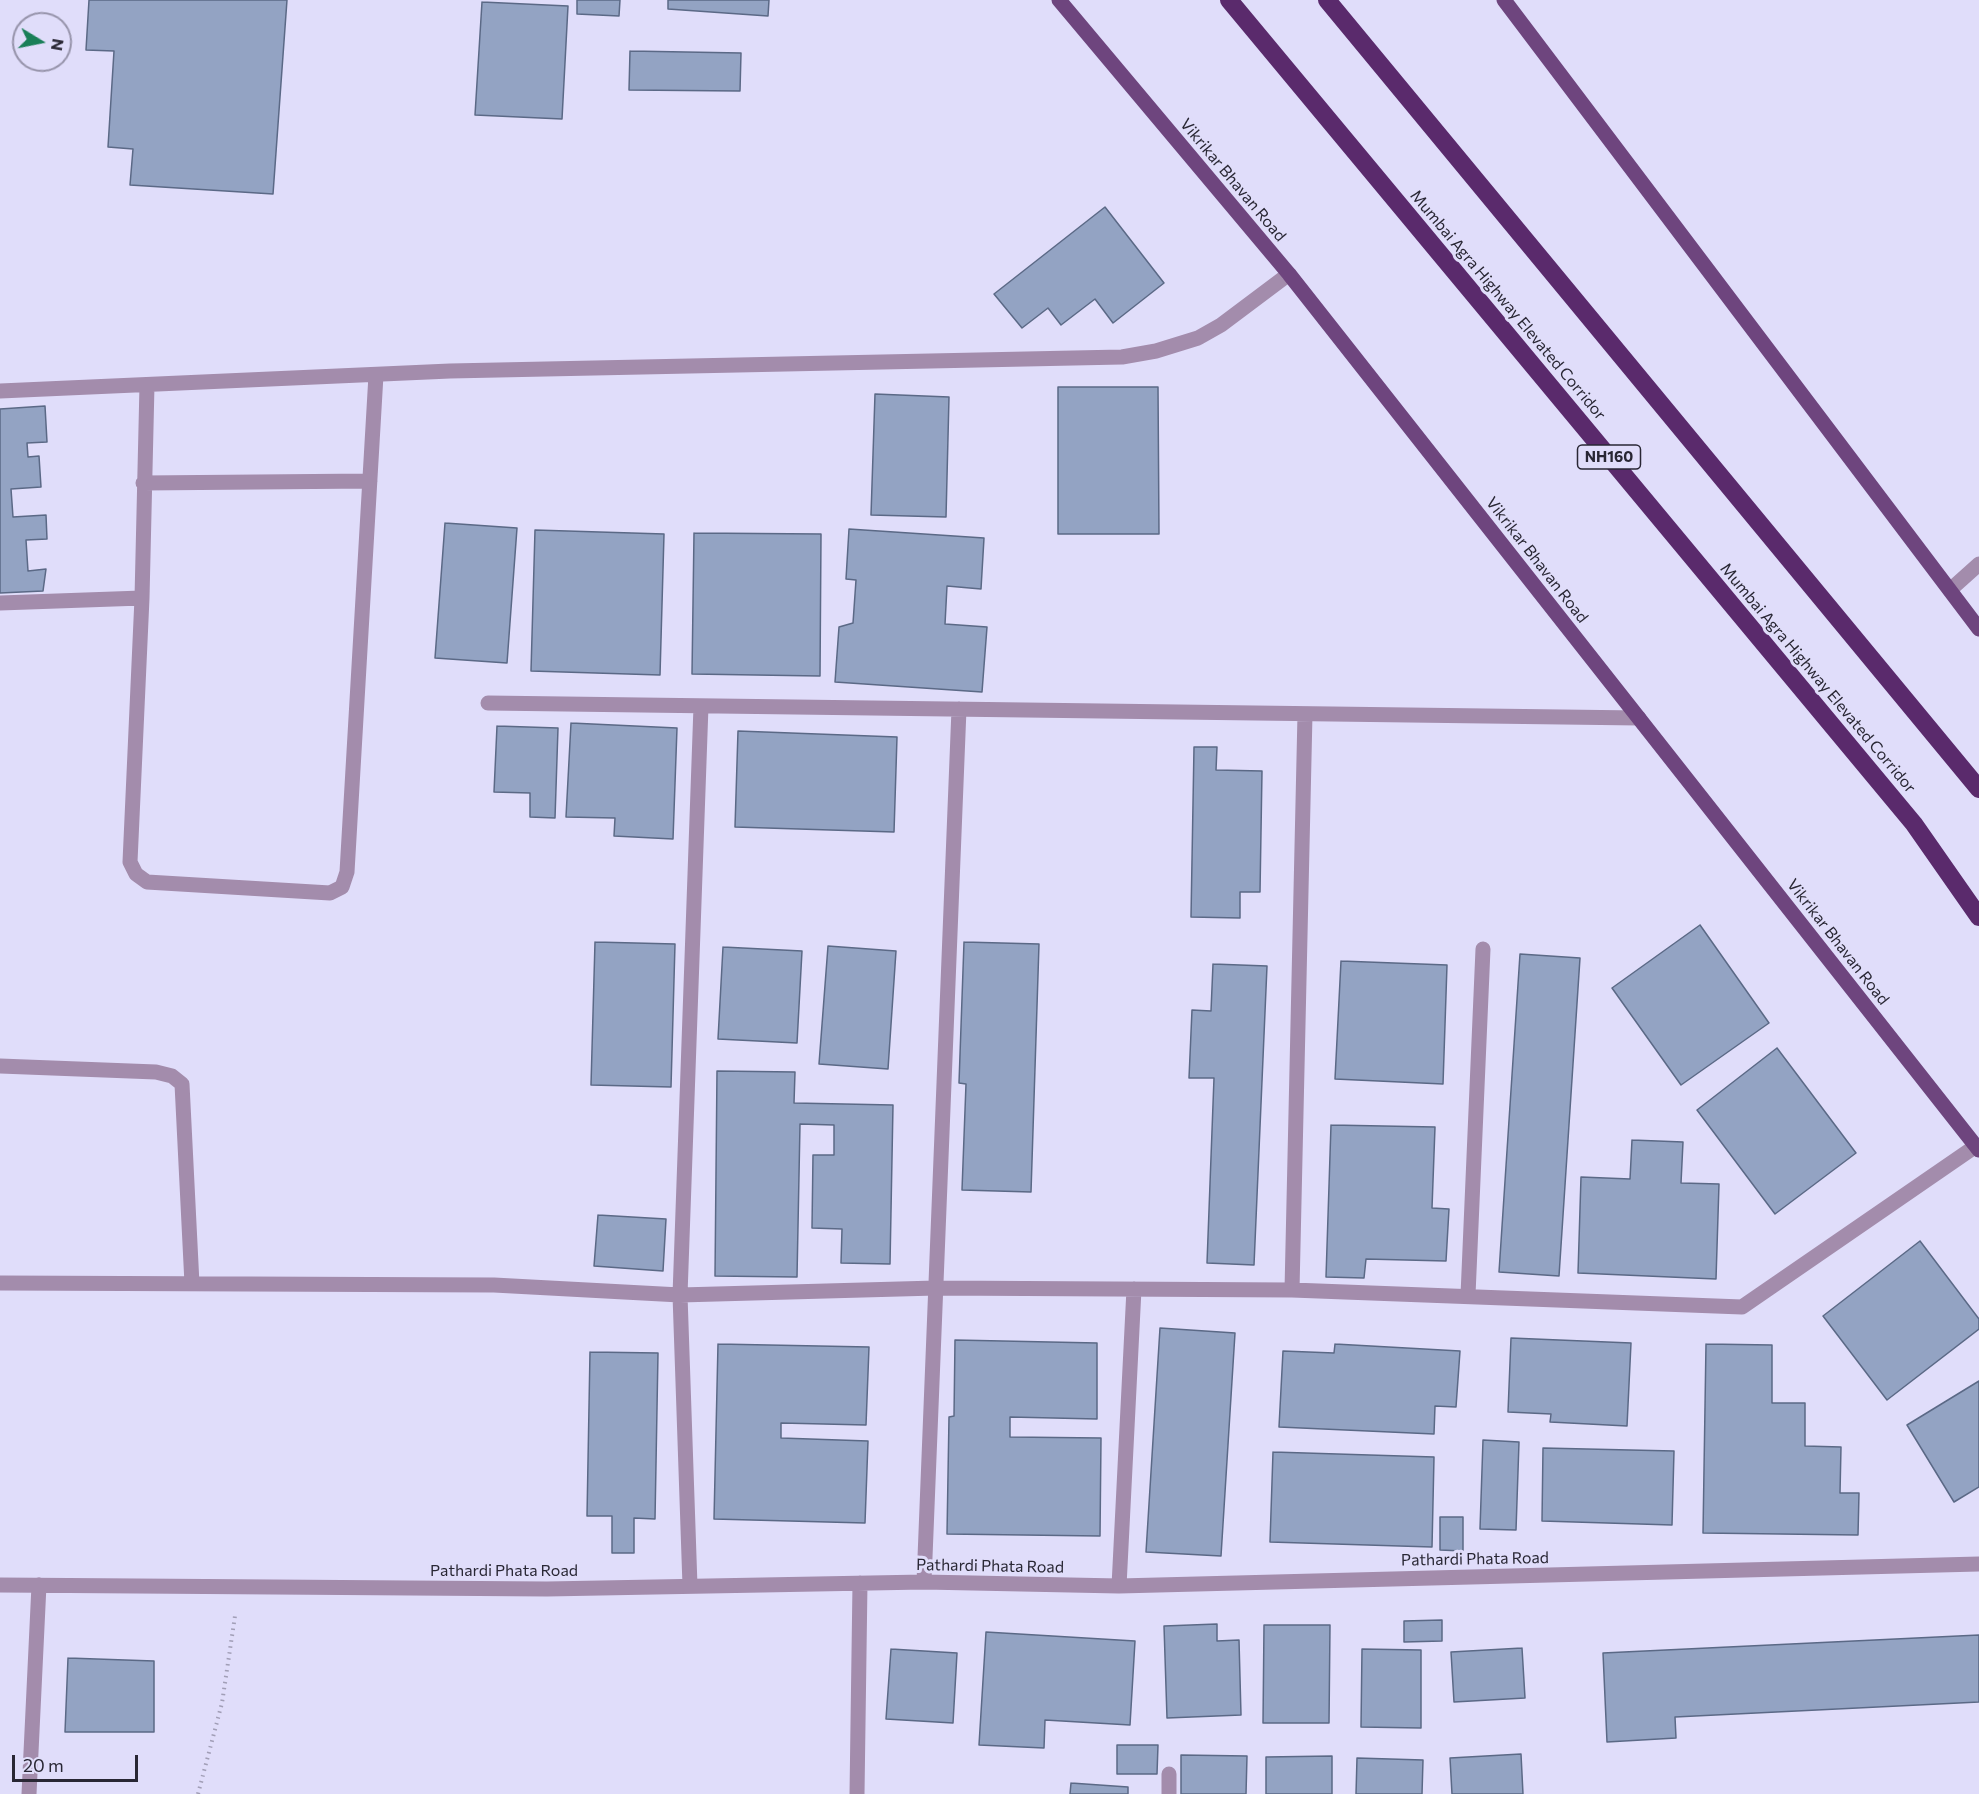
<!DOCTYPE html>
<html>
<head>
<meta charset="utf-8">
<style>
  body { margin:0 }
  #map { position:relative; width:1979px; height:1794px; overflow:hidden; background:#e0ddfa; font-family:Commissioner,sans-serif }
  canvas { display:block }
  .north { position:absolute; left:12px; top:12px; width:60px; height:60px; box-sizing:border-box; background:#e0ddfa; border:2px solid #9794ab; border-radius:50%; rotate:100deg; font-size:16px; font-weight:700; line-height:24px; text-align:center; color:#292734 }
  .north::after { content:''; display:block; margin:auto; width:21px; height:27px; background:#1a7f58; clip-path:polygon(50% 0,100% 100%,50% 72%,0 100%) }
  .scale { position:absolute; left:12px; top:1755px; width:126px; height:27px; box-sizing:border-box; border:3px solid #292734; border-top:0; padding-left:8px; font-size:18px; line-height:21px; white-space:nowrap; color:#292734; -webkit-text-stroke:4px #e0ddfa; paint-order:stroke }
</style>
</head>
<body>
<div id="map">
<canvas width="1979" height="1794"></canvas>
<div class="north">N</div>
<div class="scale">20 m</div>
</div>
<script>
const ctx = document.querySelector('canvas').getContext('2d');
ctx.lineJoin = 'round';
function fill(path, color) { ctx.fillStyle = color; ctx.fill(path, 'evenodd'); }
const poly = rows => new Path2D(rows.map(r => 'M' + r).join(''));
function stroke(path, color, width, dash) { ctx.strokeStyle = color; ctx.lineWidth = width; ctx.lineCap = dash ? 'butt' : 'round'; ctx.setLineDash(dash || []); ctx.stroke(path); }
function drawText(font, color, halo, rows, align = 'center') {
  ctx.font = font + ' Commissioner,sans-serif'; ctx.lineWidth = 6; ctx.setLineDash([]); ctx.textBaseline = 'middle'; ctx.strokeStyle = halo; ctx.fillStyle = color; for (const [text, x, y, turn = 0] of rows) {
    ctx.save(); ctx.translate(x, y); ctx.rotate((+turn || 0) * Math.PI / 180); ctx.textAlign = isNaN(turn) ? turn : align; if (halo) ctx.strokeText(text, 0, 0); ctx.fillText(text, 0, 0); ctx.restore();
  }
}
const building = poly([
  [89,0,287,0,273,194,130,185,133,149,108,147,114,51,86,50,89,0],
  [577,0,620,0,619,16,577,14,577,0],
  [668,0,769,0,768,16,668,9,668,0],
  [482,2,568,6,562,119,475,115,482,2],
  [630,51,741,53,740,91,629,90,630,51],
  [1105,207,1164,283,1113,323,1095,299,1061,325,1048,308,1022,328,994,294,1105,207],
  [1058,387,1158,387,1159,534,1058,534,1058,387],
  [875,394,949,397,946,517,871,515,875,394],
  [45,406,47,442,27,443,28,457,39,456,41,487,11,489,13,517,46,515,47,539,26,540,28,571,46,569,43,591,0,593,0,409,45,406],
  [445,523,517,528,507,663,435,658,445,523],
  [849,529,984,538,981,589,947,586,945,624,987,627,982,692,835,682,839,627,853,623,856,580,846,579,849,529],
  [535,530,664,534,660,675,531,671,535,530],
  [694,533,821,534,820,676,692,674,694,533],
  [571,723,677,728,673,839,614,836,615,818,566,817,571,723],
  [497,726,558,728,555,818,530,817,530,793,494,792,497,726],
  [738,731,897,737,894,832,735,827,738,731],
  [1194,747,1217,747,1216,770,1262,771,1260,892,1240,892,1240,918,1191,917,1194,747],
  [1700,925,1769,1023,1681,1085,1612,988,1700,925],
  [595,942,675,944,671,1087,591,1085,595,942],
  [964,942,1039,944,1031,1192,962,1190,966,1084,959,1083,964,942],
  [828,946,896,951,888,1069,819,1064,828,946],
  [723,947,802,951,797,1043,718,1039,723,947],
  [1520,954,1580,958,1559,1276,1499,1272,1520,954],
  [1341,961,1447,965,1443,1084,1335,1079,1341,961],
  [1213,964,1267,966,1254,1265,1207,1263,1214,1078,1189,1078,1192,1010,1211,1011,1213,964],
  [1777,1048,1856,1153,1775,1214,1697,1110,1777,1048],
  [717,1071,795,1072,794,1103,893,1105,890,1264,841,1263,842,1229,812,1228,813,1155,834,1155,834,1125,800,1124,797,1277,715,1276,717,1071],
  [1331,1125,1435,1127,1432,1208,1449,1209,1446,1261,1366,1259,1364,1278,1326,1277,1331,1125],
  [1632,1140,1683,1142,1681,1183,1719,1184,1716,1279,1578,1273,1581,1177,1630,1179,1632,1140],
  [598,1215,666,1219,663,1271,594,1266,598,1215],
  [1920,1241,1979,1319,1979,1329,1887,1400,1823,1316,1920,1241],
  [1160,1328,1235,1333,1221,1556,1146,1552,1160,1328],
  [1511,1338,1631,1343,1627,1426,1550,1422,1551,1414,1508,1412,1511,1338],
  [955,1340,1097,1343,1097,1419,1010,1417,1010,1437,1101,1438,1100,1536,947,1534,949,1417,954,1416,955,1340],
  [718,1344,869,1347,866,1425,781,1423,781,1438,868,1441,865,1523,714,1519,718,1344],
  [1335,1344,1460,1351,1456,1407,1435,1406,1434,1434,1279,1427,1283,1351,1334,1353,1335,1344],
  [1706,1344,1772,1345,1772,1403,1805,1403,1805,1446,1841,1447,1840,1493,1859,1493,1858,1535,1703,1533,1706,1344],
  [590,1352,658,1353,655,1519,634,1518,634,1553,612,1553,612,1516,587,1516,590,1352],
  [1979,1381,1979,1487,1954,1502,1907,1425,1979,1381],
  [1483,1440,1519,1442,1516,1530,1480,1529,1483,1440],
  [1543,1448,1674,1451,1672,1525,1542,1521,1543,1448],
  [1273,1452,1434,1457,1432,1547,1270,1542,1273,1452],
  [1440,1517,1463,1517,1463,1551,1440,1550,1440,1517],
  [1442,1620,1442,1641,1404,1642,1404,1621,1442,1620],
  [1217,1624,1217,1641,1239,1640,1241,1715,1167,1718,1164,1626,1217,1624],
  [1264,1625,1330,1625,1329,1723,1263,1723,1264,1625],
  [986,1632,1135,1641,1130,1725,1045,1720,1044,1748,979,1745,986,1632],
  [1979,1635,1979,1702,1675,1717,1676,1738,1607,1742,1603,1653,1979,1635],
  [1522,1648,1525,1698,1454,1702,1451,1652,1522,1648],
  [891,1649,957,1653,953,1723,886,1719,891,1649],
  [1362,1649,1421,1650,1421,1728,1361,1727,1362,1649],
  [68,1658,154,1661,154,1732,65,1732,68,1658],
  [1117,1745,1158,1745,1157,1774,1117,1774,1117,1745],
  [1521,1754,1523,1794,1452,1794,1450,1758,1521,1754],
  [1181,1755,1247,1756,1246,1794,1181,1794,1181,1755],
  [1332,1756,1332,1794,1266,1794,1266,1757,1332,1756],
  [1357,1758,1423,1760,1422,1794,1356,1794,1357,1758],
  [1071,1783,1128,1787,1128,1794,1070,1794,1071,1783]
]);
fill(building, '#93a3c3');
stroke(building, '#5b6986', 1.5);
stroke(poly([
  [198,1794,222,1703,235,1616]
]), '#a19eb6', 4, [1.5, 4.5]);
stroke(poly([
  [147,385,142,598,130,862,136,874,147,882,330,893,342,887,347,872,376,375],
  [0,391,450,371,1122,357,1156,351,1198,338,1221,325,1289,274],
  [143,483,370,481],
  [1950,590,1979,564],
  [0,603,142,598],
  [488,703,1639,718],
  [0,1066,156,1072,172,1076,182,1084,192,1284],
  [0,1283,494,1285,680,1295,936,1288,1292,1290,1742,1307,1976,1146],
  [1292,1290,1305,714],
  [1468,1295,1483,949],
  [924,1582,959,709],
  [0,1585,547,1589,924,1582,1119,1586,1979,1564],
  [690,1586,680,1295,701,706],
  [1119,1586,1134,1289],
  [1169,1774,1169,1794],
  [29,1794,39,1585],
  [857,1794,860,1583]
]), '#a38cac', 15);
stroke(poly([
  [1059,0,1289,274,1979,1150],
  [1504,0,1979,629]
]), '#6e457e', 15);
stroke(poly([
  [1229,0,1914,824,1979,917],
  [1327,0,1979,789]
]), '#5a2a6c', 18);
for (const [x, y, w] of [
  [1609,457,63]
]) { const box = new Path2D(); box.roundRect(x - w / 2, y - 12, w, 24, 4.5); ctx.fillStyle = '#e0ddfa'; ctx.fill(box); stroke(box, '#292734', 1.5); }
drawText('bold 15px', '#292734', null, [
  ["NH160",1609,457]
]);
drawText('16px', '#292734', '#e0ddfa', [
  ["Vikrikar Bhavan Road",1233,180,50],
  ["Mumbai Agra Highway Elevated Corridor",1508,305,50],
  ["Vikrikar Bhavan Road",1537,560,52],
  ["Mumbai Agra Highway Elevated Corridor",1818,678,50],
  ["Vikrikar Bhavan Road",1838,942,52],
  ["Pathardi Phata Road",1475,1559,-1],
  ["Pathardi Phata Road",990,1566,1],
  ["Pathardi Phata Road",504,1571]
]);
</script>
</body>
</html>
